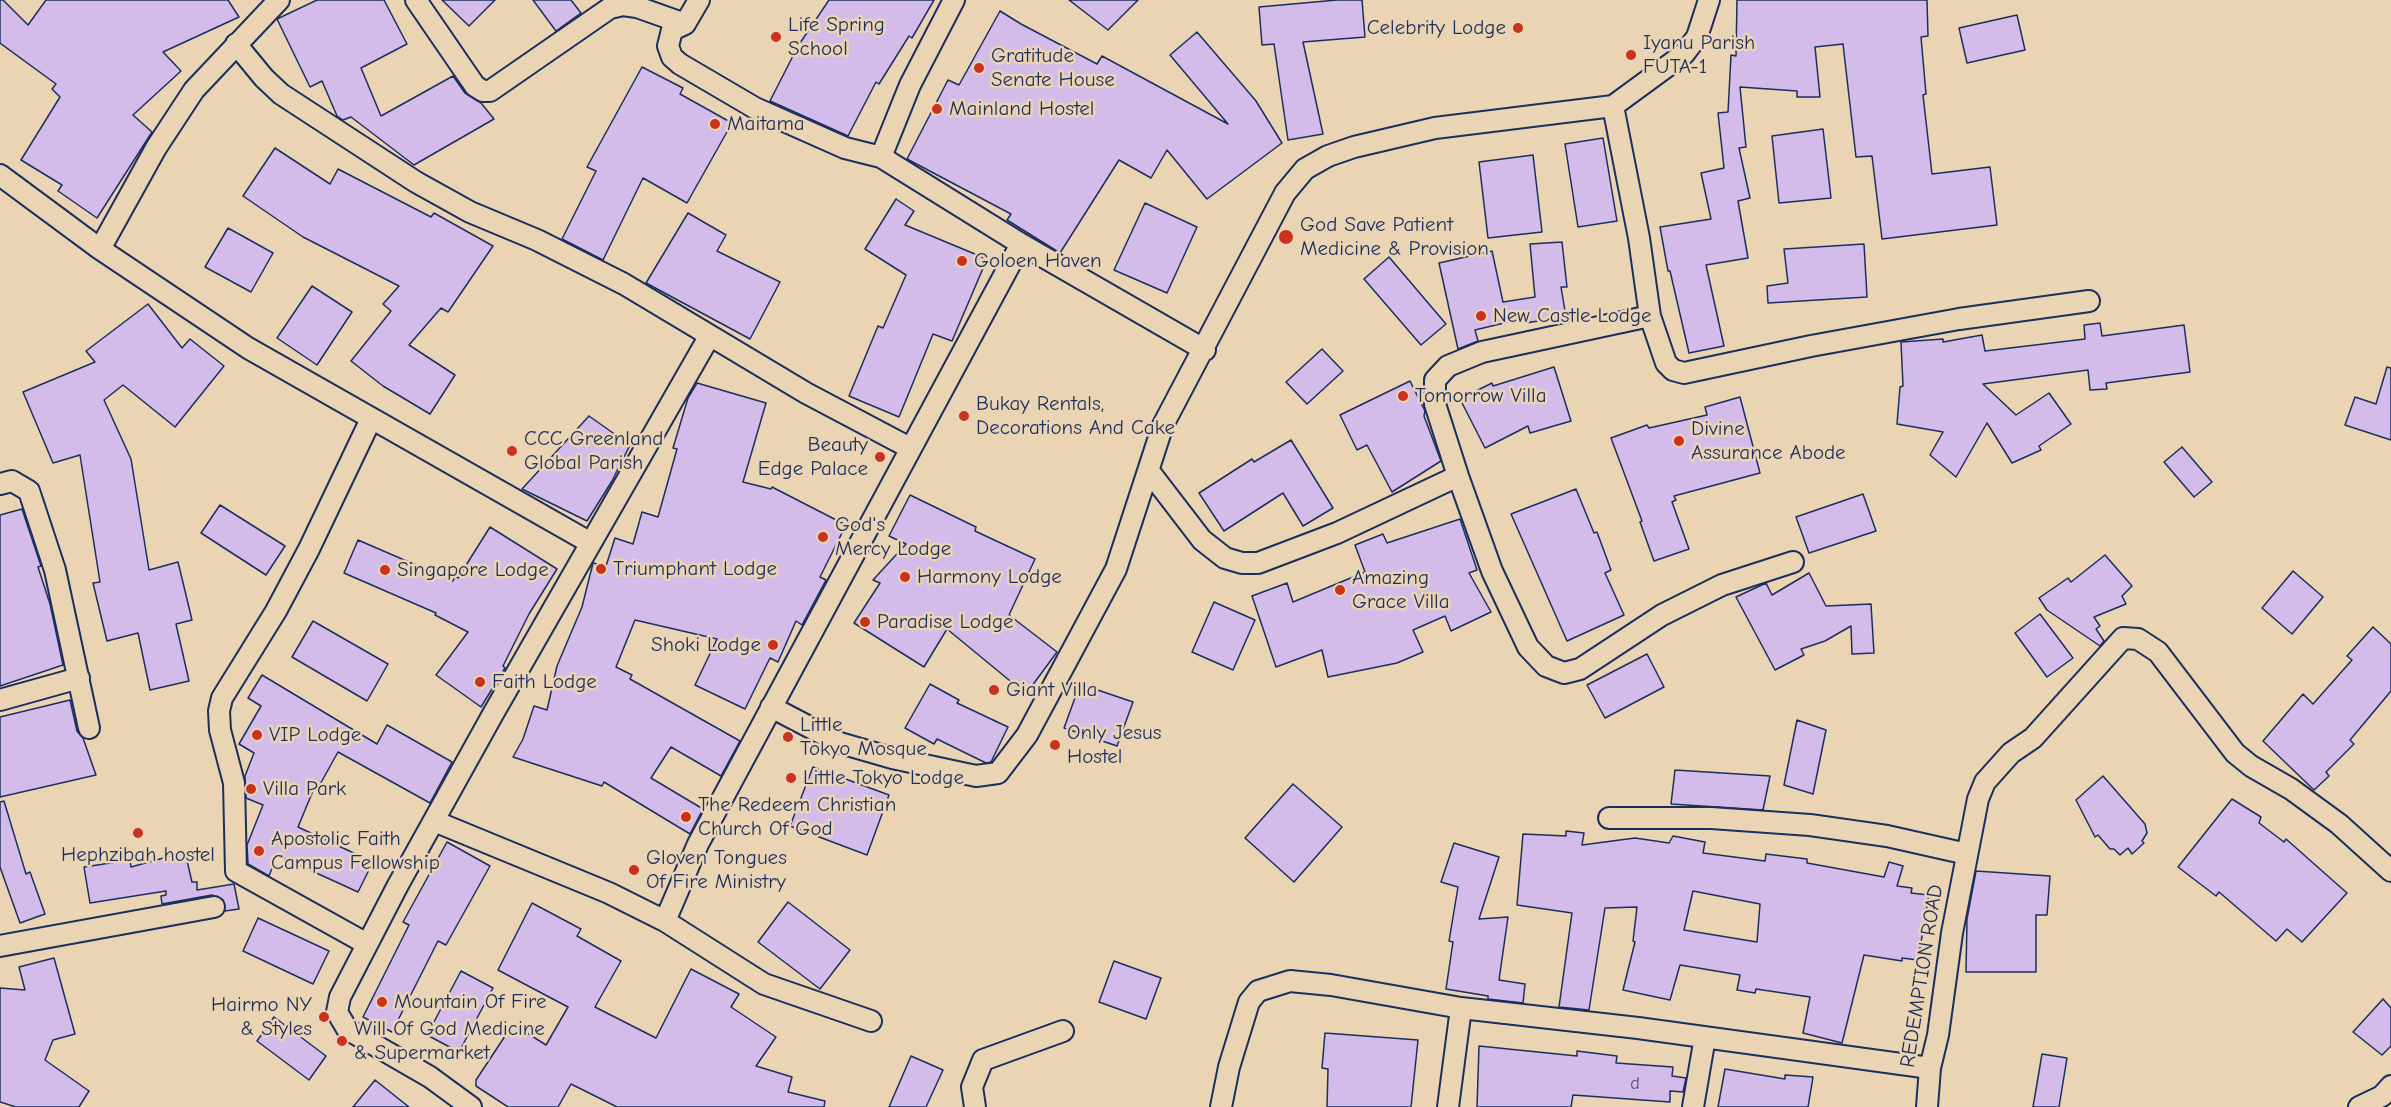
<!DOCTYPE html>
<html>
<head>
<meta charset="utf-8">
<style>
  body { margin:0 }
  canvas { display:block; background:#ebd4b4 }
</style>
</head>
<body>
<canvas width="2391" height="1107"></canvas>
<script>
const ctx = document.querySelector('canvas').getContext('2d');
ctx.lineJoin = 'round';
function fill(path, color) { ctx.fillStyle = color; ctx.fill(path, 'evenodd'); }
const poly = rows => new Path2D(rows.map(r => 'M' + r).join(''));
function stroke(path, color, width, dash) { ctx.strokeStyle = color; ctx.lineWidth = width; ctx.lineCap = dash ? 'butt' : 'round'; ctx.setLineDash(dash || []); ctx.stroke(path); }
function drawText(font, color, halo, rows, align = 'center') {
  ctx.font = font + ' "Comic Neue",sans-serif'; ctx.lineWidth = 5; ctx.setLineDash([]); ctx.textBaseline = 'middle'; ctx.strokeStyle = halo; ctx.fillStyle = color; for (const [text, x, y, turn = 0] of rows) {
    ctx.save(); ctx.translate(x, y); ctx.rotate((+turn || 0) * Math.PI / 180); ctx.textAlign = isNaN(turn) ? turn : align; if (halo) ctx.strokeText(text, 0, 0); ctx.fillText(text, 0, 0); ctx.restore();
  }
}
const building = poly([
  [0,0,3,0,28,25,46,0,228,0,239,17,163,52,181,71,133,115,152,132,97,218,58,191,62,185,21,160,60,97,52,89,56,84,0,43,0,0],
  [317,0,384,0,407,44,361,68,381,116,453,76,465,93,481,103,494,119,414,165,351,117,343,120,337,116,322,81,310,87,277,19,317,0],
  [442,0,495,0,469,26,442,0],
  [533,0,571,0,581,13,556,31,533,0],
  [829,0,934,0,912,38,909,36,879,84,876,82,848,136,770,101,798,46,829,0],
  [1069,0,1138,0,1108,30,1069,0],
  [1337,0,1362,0,1365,37,1303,42,1323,134,1288,140,1274,44,1262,45,1259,7,1337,0],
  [1737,0,1927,0,1928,36,1921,37,1926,94,1923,95,1932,174,1990,167,1997,225,1882,239,1872,156,1856,157,1843,44,1815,47,1820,97,1797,97,1797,91,1740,87,1746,147,1739,148,1750,198,1738,201,1748,258,1706,265,1724,346,1689,353,1670,271,1668,271,1660,227,1711,219,1701,173,1724,168,1718,113,1728,112,1731,55,1736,56,1737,0],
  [1000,11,1021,24,1097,64,1102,56,1228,124,1170,55,1197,32,1256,101,1282,143,1207,199,1167,150,1151,178,1119,160,1060,253,1007,220,1011,214,907,159,948,80,959,85,1000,11],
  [2017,15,2025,50,1967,63,1959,28,2017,15],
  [642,67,683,88,680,94,732,123,687,203,643,178,603,260,562,239,596,171,587,167,642,67],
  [1823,129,1831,198,1779,203,1772,136,1823,129],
  [1603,138,1617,221,1578,227,1565,144,1603,138],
  [275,148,330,184,338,169,431,217,434,213,493,246,448,312,441,308,409,345,455,375,430,414,383,386,351,361,391,311,383,304,399,286,303,237,243,196,275,148],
  [1533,155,1542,232,1488,238,1479,162,1533,155],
  [896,199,914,211,905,225,987,259,952,341,933,334,899,417,849,396,878,326,883,328,906,275,865,249,896,199],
  [1145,203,1197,227,1167,293,1114,270,1145,203],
  [688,213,726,235,717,251,780,282,750,339,646,283,688,213],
  [228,228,273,253,251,292,205,267,228,228],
  [1562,242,1567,287,1561,287,1566,317,1525,323,1525,318,1475,330,1478,341,1458,349,1439,263,1492,251,1503,302,1535,297,1530,244,1562,242],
  [1864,244,1867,297,1768,303,1767,286,1788,283,1784,249,1864,244],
  [1389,257,1446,324,1421,345,1364,279,1389,257],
  [312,286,352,312,317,365,277,338,312,286],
  [148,304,182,348,190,339,224,366,175,427,123,385,104,400,131,459,149,570,178,562,192,620,176,624,189,681,150,690,138,633,107,641,93,583,100,582,80,455,53,463,23,392,95,362,86,351,148,304],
  [2100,323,2102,336,2184,325,2190,372,2106,383,2107,389,2090,390,2088,370,1983,384,2016,415,2049,393,2071,424,2039,446,2041,450,2012,463,1987,423,1956,477,1930,455,1943,432,1897,424,1900,387,1903,386,1901,342,1943,339,1943,342,1982,335,1985,351,2085,339,2084,325,2100,323],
  [1322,349,1343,371,1307,404,1286,382,1322,349],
  [1554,367,1571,421,1530,433,1528,426,1485,448,1460,399,1492,383,1493,386,1554,367],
  [2387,367,2391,368,2391,440,2345,425,2355,397,2376,404,2387,367],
  [1410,381,1425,411,1424,416,1441,461,1392,492,1367,445,1357,450,1340,415,1410,381],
  [697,383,766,403,743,482,771,489,772,487,846,525,820,577,826,580,802,625,796,621,778,662,770,658,745,709,695,685,717,639,635,620,616,667,632,675,630,679,740,741,721,776,671,747,651,778,703,809,690,834,604,782,602,786,513,757,523,739,534,706,547,710,557,666,582,607,593,563,606,566,615,538,633,544,642,512,658,517,677,449,673,448,688,398,697,383],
  [1740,397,1760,473,1674,496,1676,500,1672,502,1689,549,1654,561,1640,522,1642,521,1611,438,1647,425,1649,428,1707,415,1705,407,1740,397],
  [589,416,630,445,612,481,587,521,522,489,589,416],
  [1291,440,1333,508,1303,526,1283,493,1224,531,1199,493,1252,459,1254,462,1291,440],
  [2182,447,2212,482,2194,497,2164,462,2182,447],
  [1576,489,1594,533,1597,532,1611,570,1605,573,1624,615,1567,641,1511,514,1576,489],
  [1863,494,1876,531,1809,553,1796,517,1863,494],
  [910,495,976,527,975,531,1035,559,1009,615,1057,652,1026,694,947,629,924,667,854,623,880,583,873,580,906,544,889,536,910,495],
  [220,505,285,546,266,575,201,533,220,505],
  [22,509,41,566,38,567,50,604,63,665,0,686,0,515,22,509],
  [1460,519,1477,570,1469,573,1491,612,1451,631,1445,616,1413,630,1423,652,1397,663,1328,677,1322,650,1276,667,1252,596,1287,583,1293,602,1365,572,1355,545,1383,534,1387,543,1460,519],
  [490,527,557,569,529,614,503,666,505,668,481,707,436,675,468,632,435,615,436,613,344,573,358,540,453,581,455,576,458,578,490,527],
  [2105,555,2132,586,2122,596,2126,604,2094,617,2100,626,2096,629,2104,641,2100,646,2047,610,2039,598,2068,578,2071,582,2105,555],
  [2293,571,2323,597,2292,634,2262,608,2293,571],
  [1809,573,1826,606,1871,604,1874,653,1852,654,1851,626,1825,641,1801,649,1804,655,1775,670,1736,597,1766,583,1772,595,1809,573],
  [1214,602,1255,620,1233,670,1192,652,1214,602],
  [2040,614,2073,658,2047,677,2015,633,2040,614],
  [313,621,388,664,367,701,292,657,313,621],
  [2373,627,2391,644,2391,691,2350,740,2354,744,2326,772,2329,776,2314,790,2263,741,2303,694,2313,704,2352,660,2347,656,2373,627],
  [1647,654,1664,687,1605,718,1587,685,1647,654],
  [262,675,377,744,387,725,452,762,430,803,338,752,318,788,315,786,298,827,373,862,358,892,277,855,269,876,248,864,247,845,263,805,246,798,245,776,254,753,239,744,261,706,248,698,262,675],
  [930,684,959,700,957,703,1008,727,991,762,986,763,937,739,934,744,905,728,930,684],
  [1080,684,1133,702,1117,746,1064,728,1080,684],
  [70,700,77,731,83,738,96,775,0,797,0,717,70,700],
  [1797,720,1826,730,1813,794,1784,785,1797,720],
  [813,767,889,795,867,855,790,826,813,767],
  [1675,770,1770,776,1763,810,1671,804,1675,770],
  [2103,776,2145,824,2147,833,2142,841,2144,843,2132,854,2128,848,2120,855,2114,849,2110,849,2098,835,2095,837,2076,800,2103,776],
  [1293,784,1342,827,1294,882,1245,838,1293,784],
  [2232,799,2261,817,2259,823,2284,842,2286,839,2347,893,2302,942,2287,929,2276,941,2219,892,2216,896,2178,867,2232,799],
  [4,801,26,874,30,872,45,914,20,923,0,867,0,802,4,801],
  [1566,831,1584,833,1582,845,1635,838,1669,843,1673,836,1705,842,1703,853,1765,861,1766,854,1807,859,1807,863,1884,877,1889,862,1903,866,1897,886,1912,888,1911,893,1929,895,1918,960,1902,958,1902,961,1864,955,1842,1043,1803,1033,1810,997,1756,989,1755,993,1737,990,1740,975,1680,965,1670,1000,1623,990,1635,942,1633,941,1637,907,1605,908,1589,1010,1559,1007,1572,913,1517,905,1523,834,1566,836,1566,831],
  [1693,891,1760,904,1757,942,1684,930,1693,891],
  [447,842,490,866,446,945,438,941,392,1032,363,1017,409,925,403,922,447,842],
  [1454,843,1499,857,1479,919,1508,917,1499,980,1525,984,1523,1003,1488,999,1488,996,1446,989,1453,942,1449,941,1458,887,1441,882,1454,843],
  [185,852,192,882,197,882,197,890,234,884,239,909,225,911,223,900,212,895,162,904,161,896,166,895,166,891,90,903,84,867,130,860,131,867,185,852],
  [1976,871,2050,876,2047,915,2036,915,2036,972,1966,972,1967,919,1976,871],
  [788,902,850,950,820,989,758,942,788,902],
  [532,903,581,929,577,936,621,961,595,1007,656,1038,691,969,739,994,731,1007,776,1037,756,1066,792,1077,788,1092,825,1101,824,1107,617,1107,571,1084,558,1107,508,1107,476,1086,476,1080,513,1024,546,1045,568,1007,498,970,532,903],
  [258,918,329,951,313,984,243,951,258,918],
  [54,958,75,1034,53,1040,45,1060,89,1091,79,1107,16,1107,0,1102,0,988,25,990,19,967,54,958],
  [1114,961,1161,978,1146,1019,1099,1002,1114,961],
  [461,971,493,988,459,1052,427,1035,461,971],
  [2383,999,2391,1008,2391,1046,2382,1055,2353,1032,2383,999],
  [274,1017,326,1056,309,1080,257,1041,274,1017],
  [1325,1033,1418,1040,1411,1107,1327,1107,1328,1069,1322,1068,1325,1033],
  [1479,1046,1577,1056,1577,1051,1617,1056,1616,1063,1673,1067,1672,1076,1686,1078,1683,1092,1670,1091,1670,1102,1573,1095,1571,1107,1477,1107,1479,1046],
  [2042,1054,2067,1058,2059,1107,2033,1107,2042,1054],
  [911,1056,943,1070,926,1107,889,1107,911,1056],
  [1725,1069,1785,1079,1785,1075,1813,1077,1808,1107,1718,1107,1725,1069],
  [375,1080,409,1107,353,1107,375,1080]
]);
fill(building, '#d3bbea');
stroke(building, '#1b2f5e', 1.5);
const street = poly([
  [416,0,475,86,483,91,490,91,610,8,623,5,637,7,685,24],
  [699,0,685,24,672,30,668,46,672,57,680,64,755,108,845,148,881,157,1021,244,1205,350],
  [236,44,264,78,281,94,416,182,470,212,537,240,624,284,806,393,910,448],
  [1613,106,1639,238,1650,316,1666,363,1673,370,1684,373,1811,346,1959,319,2089,301],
  [881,157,910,85,954,0],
  [0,175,100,249,248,348,589,542],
  [100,249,156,148,194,90,279,0],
  [1650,316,1482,352,1448,366,1435,380,1435,404,1458,476,1492,571,1528,647,1546,666,1564,673,1580,669,1662,615,1722,585,1793,562],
  [1149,471,1202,540,1225,558,1242,563,1258,563,1337,533,1458,476],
  [0,484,12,481,29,491,55,570,89,728],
  [0,700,79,678],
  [771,707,840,743,892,758,976,776,998,773,1027,735,1116,569,1163,425,1285,193,1305,169,1328,156,1354,147,1435,128,1613,106,1684,54,1697,37,1709,0],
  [1609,818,1711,818,1810,825,1887,836,1967,854],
  [434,821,609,893,665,921,764,984,871,1021],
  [665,921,698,844,1021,244],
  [367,944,236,871,234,783,220,730,219,711,222,698,276,611,309,549,371,419],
  [0,946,214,907],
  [471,1107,430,1077,347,1029,337,1012,340,997,398,885,493,714,709,337],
  [975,1107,972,1087,983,1060,1063,1031],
  [1221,1107,1229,1067,1249,1002,1258,991,1290,981,1331,985,1461,1008,1638,1028,1930,1068],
  [1448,1107,1461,1008],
  [1693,1107,1705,1037],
  [1927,1107,1930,1068,1938,1035,1952,933,1978,799,1985,782,2011,753,2033,738,2123,638,2138,639,2158,652,2235,753,2251,766,2291,789,2339,824,2391,871],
  [2359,1107,2382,1096,2391,1086]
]);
stroke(street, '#1b2f5e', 24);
stroke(street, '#ebd4b4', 20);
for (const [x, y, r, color] of [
  [1518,28,6,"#c8321e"],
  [776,37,6,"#c8321e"],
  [1631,55,6,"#c8321e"],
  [979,68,6,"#c8321e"],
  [937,109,6,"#c8321e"],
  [715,124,6,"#c8321e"],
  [1286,237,8,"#c8321e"],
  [962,261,6,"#c8321e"],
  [1481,316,6,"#c8321e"],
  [1403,396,6,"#c8321e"],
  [964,416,6,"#c8321e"],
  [1679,441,6,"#c8321e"],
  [512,451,6,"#c8321e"],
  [880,457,6,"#c8321e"],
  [823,537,6,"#c8321e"],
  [601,569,6,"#c8321e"],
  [385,570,6,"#c8321e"],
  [905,577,6,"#c8321e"],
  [1340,590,6,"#c8321e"],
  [865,622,6,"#c8321e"],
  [773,645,6,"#c8321e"],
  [480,682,6,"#c8321e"],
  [994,690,6,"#c8321e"],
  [257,735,6,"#c8321e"],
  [788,737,6,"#c8321e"],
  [1055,745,6,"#c8321e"],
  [791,778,6,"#c8321e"],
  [251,789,6,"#c8321e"],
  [686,817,6,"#c8321e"],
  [138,833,6,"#c8321e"],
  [259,851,6,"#c8321e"],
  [634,870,6,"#c8321e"],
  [382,1002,6,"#c8321e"],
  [324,1017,6,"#c8321e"],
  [342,1041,6,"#c8321e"]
]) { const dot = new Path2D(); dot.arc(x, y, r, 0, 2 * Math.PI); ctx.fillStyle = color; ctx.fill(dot); stroke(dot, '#ebd4b4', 2); }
drawText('18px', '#495281', null, [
  ["d",1635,1084]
]);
drawText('21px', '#1b2f5e', '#ebd4b4', [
  ["Life Spring",788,25],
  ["School",788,49],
  ["Celebrity Lodge",1506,28,"right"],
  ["Iyanu Parish",1643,43],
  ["FUTA-1",1643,67],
  ["Gratitude",991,56],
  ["Senate House",991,80],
  ["Mainland Hostel",949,109],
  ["Maitama",727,124],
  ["God Save Patient",1300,225],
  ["Medicine & Provision",1300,249],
  ["Goloen Haven",974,261],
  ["New Castle Lodge",1493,316],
  ["Tomorrow Villa",1415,396],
  ["Bukay Rentals,",976,404],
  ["Decorations And Cake",976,428],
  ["Divine",1691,429],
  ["Assurance Abode",1691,453],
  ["CCC Greenland",524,439],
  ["Global Parish",524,463],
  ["Beauty",868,445,"right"],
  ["Edge Palace",868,469,"right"],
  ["God's",835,525],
  ["Mercy Lodge",835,549],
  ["Triumphant Lodge",613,569],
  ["Singapore Lodge",397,570],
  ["Harmony Lodge",917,577],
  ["Amazing",1352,578],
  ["Grace Villa",1352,602],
  ["Paradise Lodge",877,622],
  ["Shoki Lodge",761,645,"right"],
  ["Faith Lodge",492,682],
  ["Giant Villa",1006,690],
  ["Little",800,725],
  ["Tokyo Mosque",800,749],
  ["Only Jesus",1067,733],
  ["Hostel",1067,757],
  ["VIP Lodge",269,735],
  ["Little Tokyo Lodge",803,778],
  ["Villa Park",263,789],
  ["The Redeem Christian",698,805],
  ["Church Of God",698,829],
  ["Apostolic Faith",271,839],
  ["Campus Fellowship",271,863],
  ["Hephzibah hostel",138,855,"center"],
  ["Gloven Tongues",646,858],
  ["Of Fire Ministry",646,882],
  ["Mountain Of Fire",394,1002],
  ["Hairmo NY",312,1005,"right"],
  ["& Styles",312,1029,"right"],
  ["Will Of God Medicine",354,1029],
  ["& Supermarket",354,1053]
], 'left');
drawText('21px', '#1b2f5e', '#ebd4b4', [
  ["REDEMPTION ROAD",1922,976,-81]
]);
</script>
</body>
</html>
